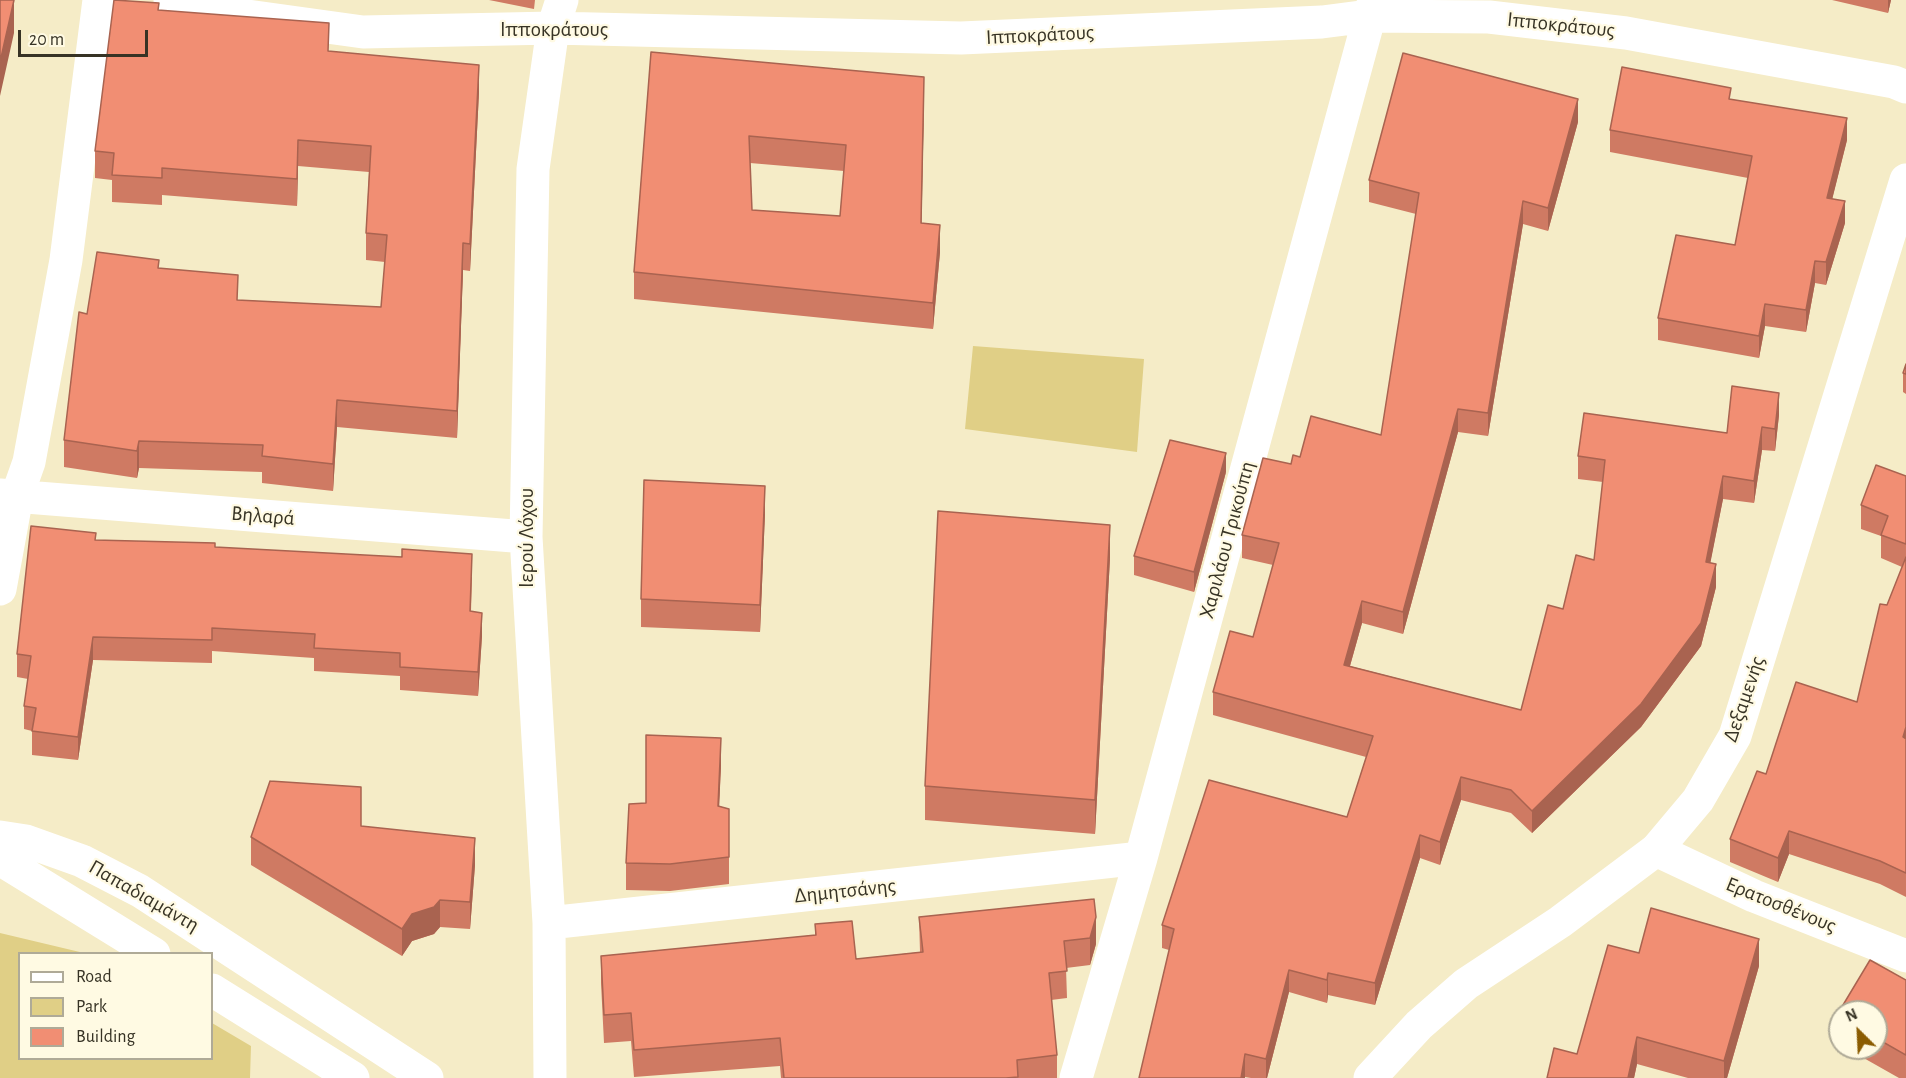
<!DOCTYPE html>
<html>
<head>
<meta charset="utf-8">
<style>
  body { margin:0 }
  #map { position:relative; width:1906px; height:1078px; overflow:hidden; background:#f5ecc7; font-family:"Alegreya Sans",sans-serif }
  canvas { display:block }
  .legend { position:absolute; left:18px; top:952px; width:195px; height:108px; box-sizing:border-box; background:#fffae3; border:2px solid #afaa97; margin:0; padding:8px 10px; list-style:none; font-size:18px; color:#373325 }
  .legend li { display:flex; align-items:center; gap:12px; height:30px }
  .legend b { width:30px; border:2px solid #afaa97 }
  .north { position:absolute; left:1828px; top:1000px; width:60px; height:60px; box-sizing:border-box; background:#fffae3; border:2px solid #afaa97; border-radius:50%; rotate:336deg; font-size:16px; font-weight:700; line-height:24px; text-align:center; color:#373325 }
  .north::after { content:''; display:block; margin:auto; width:21px; height:27px; background:#8b5c01; clip-path:polygon(50% 0,100% 100%,50% 72%,0 100%) }
  .scale { position:absolute; left:18px; top:30px; width:130px; height:27px; box-sizing:border-box; border:3px solid #373325; border-top:0; padding-left:8px; font-size:18px; line-height:21px; white-space:nowrap; color:#373325; -webkit-text-stroke:4px #fffae3; paint-order:stroke }
</style>
</head>
<body>
<div id="map">
<canvas width="1906" height="1078"></canvas>
<ul class="legend">
<li><b style="height:8px;background:#fff"></b>Road</li>
<li><b style="height:16px;background:#e0cf86"></b>Park</li>
<li><b style="height:16px;background:#f18e73"></b>Building</li>
</ul>
<div class="north">N</div>
<div class="scale">20 m</div>
</div>
<script>
const ctx = document.querySelector('canvas').getContext('2d');
ctx.lineJoin = 'round';
function fill(path, color) { ctx.fillStyle = color; ctx.fill(path, 'evenodd'); }
const poly = rows => new Path2D(rows.map(r => 'M' + r).join(''));
function stroke(path, color, width, dash) { ctx.strokeStyle = color; ctx.lineWidth = width; ctx.lineCap = dash ? 'butt' : 'round'; ctx.setLineDash(dash || []); ctx.stroke(path); }
function drawText(font, color, halo, rows, align = 'center') {
  ctx.font = font + ' "Alegreya Sans",sans-serif'; ctx.lineWidth = 4.5; ctx.setLineDash([]); ctx.textBaseline = 'middle'; ctx.strokeStyle = halo; ctx.fillStyle = color; for (const [text, x, y, turn = 0] of rows) {
    ctx.save(); ctx.translate(x, y); ctx.rotate((+turn || 0) * Math.PI / 180); ctx.textAlign = isNaN(turn) ? turn : align; if (halo) ctx.strokeText(text, 0, 0); ctx.fillText(text, 0, 0); ctx.restore();
  }
}
fill(poly([
  [973,346,1144,359,1137,452,965,429],
  [0,933,84,953,20,954,20,1058,212,1058,212,1023,251,1046,250,1078,0,1078]
]), '#e0cf86');
stroke(poly([
  [170,0,218,12,363,32,553,28,961,38,1322,22,1369,16,1489,17,1626,33,1894,82,1906,87],
  [0,495,526,537],
  [0,589,17,496,29,462,66,260,99,0],
  [0,837,26,841,82,861,140,891,427,1078],
  [1656,850,1754,896,1906,956],
  [0,859,154,954],
  [549,923,1141,858],
  [212,990,353,1078],
  [550,1078,549,923,526,537,533,169,553,28,562,0],
  [1076,1078,1141,858,1374,0]
]), '#fff', 33);
stroke(poly([
  [1370,1078,1419,1025,1466,984,1560,922,1656,850,1698,800,1735,736,1906,180]
]), '#fff', 33);
fill(poly([
  [489,0,535,0,534,9],
  [1832,0,1891,0,1888,13],
  [159,10,329,51,479,92,470,271,463,270,457,438,337,427,333,491,262,483,262,472,139,468,137,478,64,467,64,440,87,314,159,268,238,300,381,307,385,262,366,260,366,233,369,172,298,166,297,206,162,195,162,205,112,202,112,180,95,178,95,151],
  [651,52,924,103,921,223,940,252,933,329,634,299,634,272],
  [750,163,844,171,840,216,752,210],
  [1731,99,1847,140,1832,199,1845,223,1826,285,1815,283,1806,332,1765,326,1759,358,1658,340,1658,318,1735,245,1748,178,1610,152,1610,130],
  [1578,122,1548,231,1523,224,1488,436,1458,432,1403,634,1362,623,1350,666,1521,710,1563,609,1594,560,1603,482,1578,479,1578,456,1727,433,1779,415,1775,451,1762,450,1754,503,1723,499,1710,563,1716,587,1701,646,1641,727,1532,833,1511,813,1461,800,1440,865,1420,858,1375,1005,1328,995,1327,1003,1289,992,1267,1078,1251,1078,1245,1077,1169,950,1162,948,1162,925,1347,817,1366,757,1213,715,1213,692,1253,637,1273,565,1242,558,1242,535,1291,464,1300,457,1381,435,1416,214,1369,202,1369,180],
  [1906,364,1906,394,1903,392,1903,373],
  [1226,472,1194,592,1134,575,1134,556],
  [1906,476,1906,897,1880,884,1789,854,1778,882,1730,862,1730,839,1766,774,1857,702,1887,605,1902,567,1881,558,1881,536,1861,529,1861,505],
  [765,513,760,632,641,627,641,599],
  [96,540,215,547,472,577,471,611,482,636,478,696,400,690,400,676,314,671,314,658,212,651,212,663,93,660,78,760,32,755,32,731,24,729,24,706,28,679,17,677,17,654],
  [1110,558,1095,834,925,820,925,786],
  [721,765,719,806,729,809,729,884,670,891,626,890,626,863,646,803],
  [361,827,475,865,470,929,440,927,434,934,412,941,402,956,251,865,251,837],
  [1094,899,1096,944,1090,965,1066,968,1067,998,1051,1000,1057,1055,1057,1078,781,1078,780,1066,634,1077,631,1041,604,1043,601,983,601,956,815,935,815,924,856,959,920,952,919,917],
  [1639,953,1759,966,1727,1078,1688,1078,1637,1064,1634,1078,1547,1078,1577,1054],
  [1870,960,1906,980,1906,1078,1899,1078,1846,1048,1876,1048,1876,1012,1840,1012,1840,1044,1837,1043,1837,1015]
]), '#cf7a63');
fill(poly([
  [14,0,14,33,0,96,0,62],
  [1888,0,1891,0,1888,13],
  [479,65,479,92,470,271,470,244],
  [924,77,924,103,921,250,921,223],
  [1578,99,1578,122,1548,231,1548,208],
  [1847,118,1847,140,1827,220,1827,198],
  [298,140,298,166,297,206,297,179],
  [1523,201,1523,224,1488,436,1488,413],
  [1845,201,1845,223,1826,285,1826,262],
  [940,225,940,252,933,329,933,303],
  [463,243,463,270,457,438,457,411],
  [1815,261,1815,283,1806,332,1806,310],
  [1765,304,1765,326,1759,358,1759,336],
  [1779,393,1779,415,1775,451,1775,429],
  [337,400,337,427,333,491,333,464],
  [1458,409,1458,432,1403,634,1403,612],
  [1762,427,1762,450,1754,503,1754,481],
  [139,441,139,468,137,478,137,451],
  [1226,453,1226,472,1194,592,1194,572],
  [1723,476,1723,499,1706,585,1706,562],
  [765,486,765,513,760,632,760,605],
  [1110,525,1110,558,1095,834,1095,800],
  [1716,564,1716,587,1701,646,1641,727,1532,833,1532,811],
  [1362,601,1362,623,1344,687,1344,665],
  [482,613,482,636,478,696,478,672],
  [93,637,93,660,78,760,78,737],
  [1906,727,1906,751,1903,737],
  [721,738,721,765,718,833,718,806],
  [1461,777,1461,800,1440,865,1440,842],
  [1789,831,1789,854,1778,882,1778,858],
  [1420,835,1420,858,1375,1005,1375,983],
  [475,838,475,865,470,929,470,902],
  [440,900,440,927,434,934,412,941,402,956,402,929,412,914],
  [1096,917,1096,944,1090,965,1090,938],
  [1759,939,1759,966,1727,1078,1724,1078,1724,1061],
  [1289,970,1289,992,1267,1078,1266,1078,1266,1059],
  [1328,973,1328,995,1327,1003,1327,980],
  [1637,1037,1637,1064,1634,1078,1628,1078],
  [1245,1054,1245,1078,1241,1078]
]), '#a96350');
const building = poly([
  [0,0,14,0,0,62,0,0],
  [114,0,159,3,158,10,329,23,328,51,479,65,470,244,463,243,457,411,337,400,333,464,262,456,263,445,139,441,137,451,64,440,79,312,87,314,97,252,159,260,158,268,238,275,237,300,381,307,387,235,366,233,371,146,298,140,297,179,162,168,162,178,112,175,114,153,95,151,114,0],
  [651,52,924,77,921,223,940,225,933,303,634,272,651,52],
  [749,136,846,145,840,216,752,210,749,136],
  [1403,53,1578,99,1548,208,1523,201,1488,413,1458,409,1403,612,1362,601,1344,665,1521,710,1548,605,1563,609,1576,555,1594,560,1605,460,1578,456,1584,413,1727,433,1732,386,1779,393,1775,429,1762,427,1754,481,1723,476,1706,562,1716,564,1701,623,1641,704,1532,811,1511,790,1461,777,1440,842,1420,835,1375,983,1328,973,1327,980,1289,970,1266,1059,1245,1054,1241,1078,1139,1078,1174,929,1162,925,1209,780,1347,817,1373,736,1213,692,1230,631,1253,637,1279,543,1242,535,1263,458,1291,464,1293,455,1300,457,1311,416,1381,435,1419,193,1369,180,1403,53],
  [1622,67,1731,88,1729,99,1847,118,1827,198,1845,201,1826,262,1815,261,1806,310,1765,304,1759,336,1658,318,1676,235,1735,245,1752,156,1610,130,1622,67],
  [1906,364,1906,374,1903,373,1906,364],
  [1170,440,1226,453,1194,572,1134,556,1170,440],
  [1876,465,1906,476,1906,544,1881,535,1888,516,1861,505,1876,465],
  [644,480,765,486,760,605,641,599,644,480],
  [938,511,1110,525,1095,800,925,786,938,511],
  [31,526,96,533,95,540,215,543,215,547,402,557,402,549,472,554,470,611,482,613,478,672,400,667,400,653,314,648,315,634,212,628,212,640,93,637,78,737,32,731,36,708,24,706,31,656,17,654,31,526],
  [1906,557,1906,727,1903,737,1906,739,1906,873,1880,861,1789,831,1778,858,1730,839,1757,771,1766,774,1796,682,1857,702,1880,604,1887,605,1906,557],
  [646,735,721,738,718,806,729,809,729,857,670,864,626,863,629,804,646,803,646,735],
  [270,781,361,787,361,826,475,838,470,902,440,900,434,907,412,914,402,929,251,837,270,781],
  [1094,899,1096,917,1090,938,1064,941,1067,971,1049,973,1057,1055,1017,1060,1018,1077,1006,1078,784,1078,780,1038,634,1050,631,1013,604,1015,601,956,816,935,815,924,852,921,856,959,923,952,919,917,1094,899],
  [1651,908,1759,939,1724,1061,1637,1037,1628,1078,1547,1078,1554,1048,1577,1054,1608,945,1639,953,1651,908],
  [1870,960,1906,980,1906,1055,1876,1038,1876,1012,1840,1012,1840,1017,1837,1015,1870,960]
]);
fill(building, '#f18e73');
stroke(building, '#a96350', 1.5);
drawText('21px', '#373325', '#fffae3', [
  ["Ιπποκράτους",1561,25,6],
  ["Ιπποκράτους",554,30],
  ["Ιπποκράτους",1040,35,-3],
  ["Βηλαρά",263,516,5],
  ["Ιερού Λόχου",527,538,-90],
  ["Χαριλάου Τρικούπη",1227,540,-75],
  ["Δεξαμενής",1744,699,-71],
  ["Δημητσάνης",845,891,-6],
  ["Παπαδιαμάντη",144,896,30],
  ["Ερατοσθένους",1781,905,22]
]);
</script>
</body>
</html>
